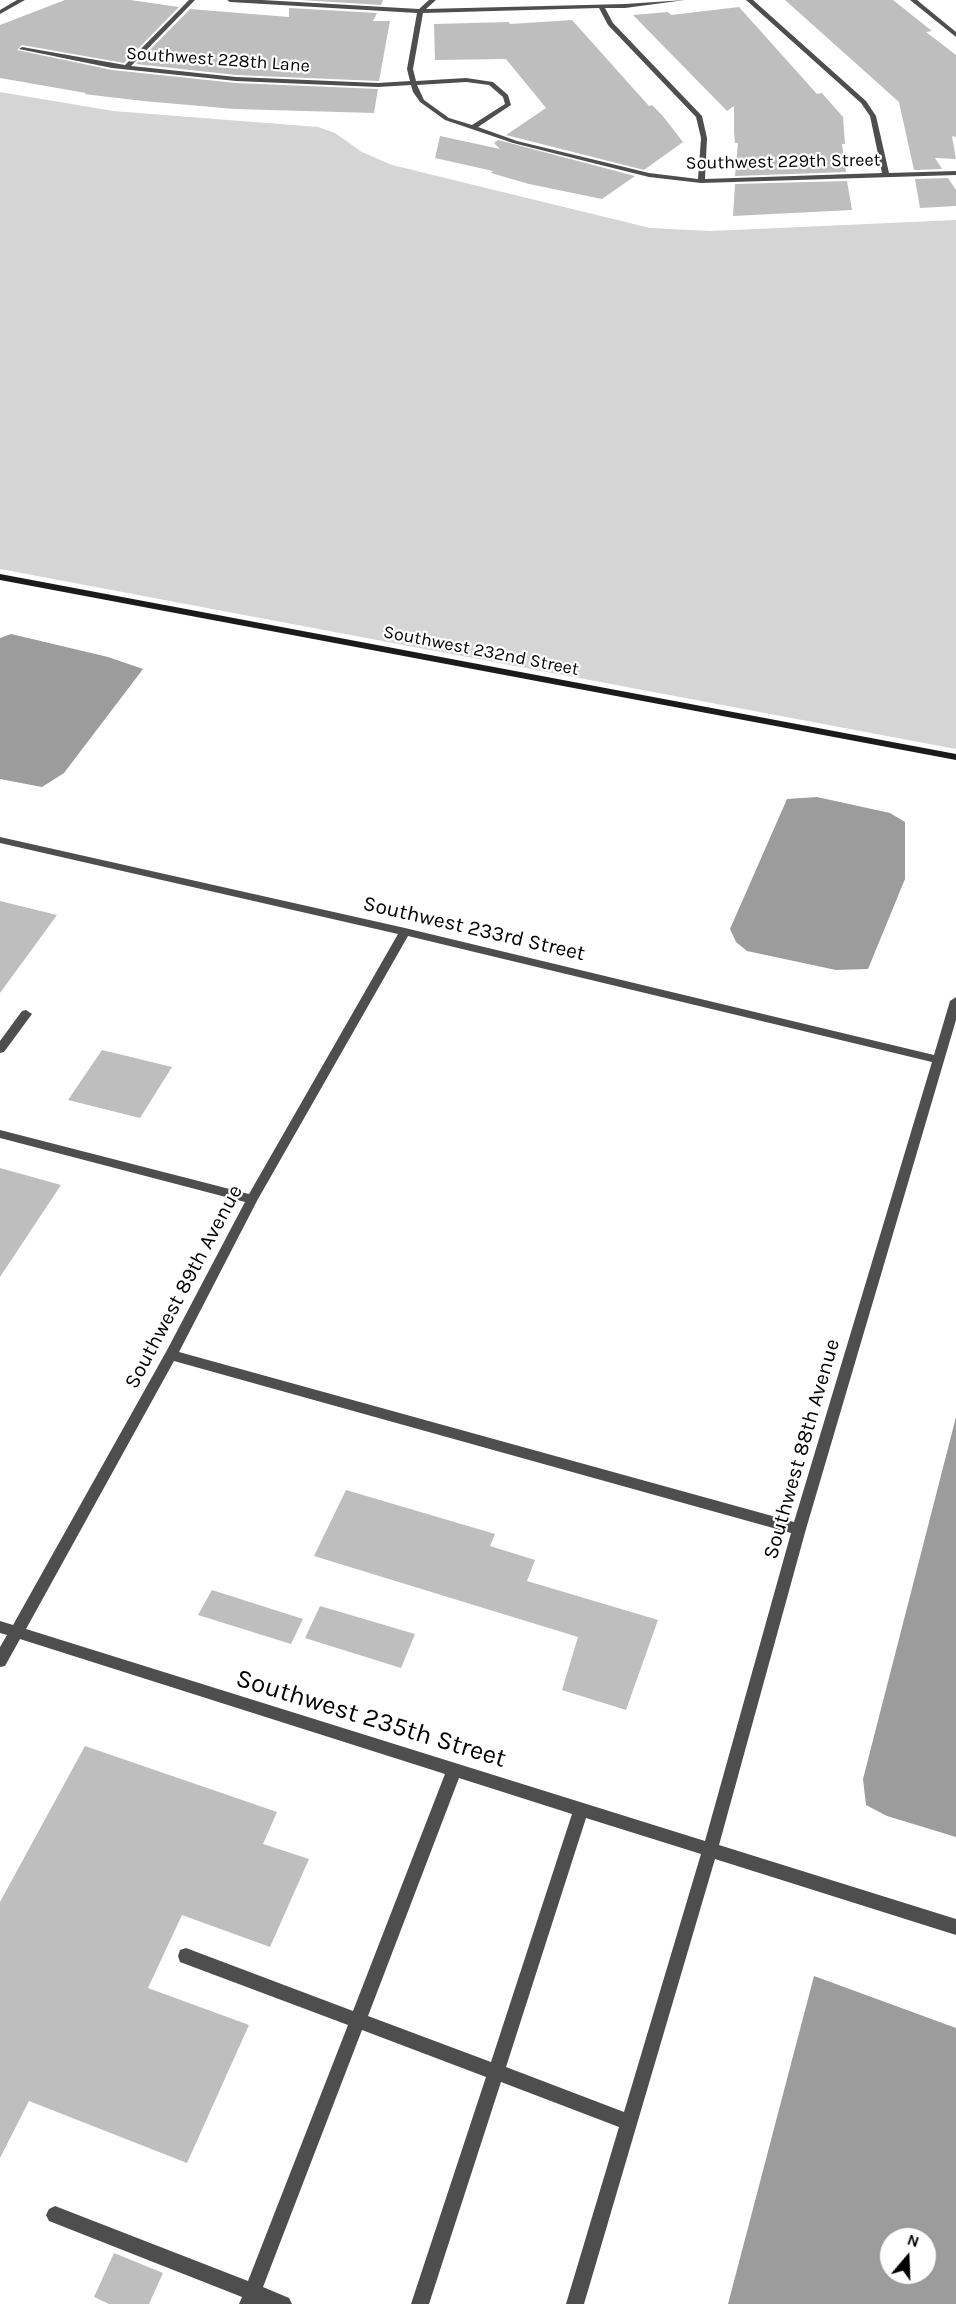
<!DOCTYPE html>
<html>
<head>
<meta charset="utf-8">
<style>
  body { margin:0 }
  #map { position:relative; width:956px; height:2304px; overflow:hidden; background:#fff; font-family:Karla,sans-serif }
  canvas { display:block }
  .north { position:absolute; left:878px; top:2226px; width:60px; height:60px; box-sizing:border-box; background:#fff; border:2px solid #999; border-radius:50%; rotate:19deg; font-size:16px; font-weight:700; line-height:24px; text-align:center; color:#000 }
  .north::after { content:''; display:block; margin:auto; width:21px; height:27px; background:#000; clip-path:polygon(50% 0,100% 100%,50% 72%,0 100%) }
</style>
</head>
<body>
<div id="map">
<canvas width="956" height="2304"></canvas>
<div class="north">N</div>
</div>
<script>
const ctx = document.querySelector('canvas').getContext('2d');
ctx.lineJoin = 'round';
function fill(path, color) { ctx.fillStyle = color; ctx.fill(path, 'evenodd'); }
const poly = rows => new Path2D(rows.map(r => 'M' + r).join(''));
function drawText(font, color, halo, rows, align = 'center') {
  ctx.font = font + ' Karla,sans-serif'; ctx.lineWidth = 4.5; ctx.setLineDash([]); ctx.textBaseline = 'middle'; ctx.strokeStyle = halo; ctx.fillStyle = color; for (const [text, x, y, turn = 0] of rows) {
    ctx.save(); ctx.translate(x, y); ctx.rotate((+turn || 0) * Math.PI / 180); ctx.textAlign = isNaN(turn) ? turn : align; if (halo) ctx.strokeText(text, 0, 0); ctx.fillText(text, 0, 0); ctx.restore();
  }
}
fill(poly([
  [0,92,113,111,318,127,335,133,362,152,392,165,650,228,711,231,956,220,956,749,0,569]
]), '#d5d5d5');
fill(poly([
  [11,634,108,657,143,669,64,773,42,787,0,779,0,638],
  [817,797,890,813,905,822,905,879,868,969,836,970,747,951,736,942,730,929,787,799],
  [956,1417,956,1837,887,1816,866,1805,863,1779],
  [814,1976,956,2028,956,2304,728,2304],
  [890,2238,926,2238,926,2274,890,2274]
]), '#9c9c9c');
fill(poly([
  [65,0,130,0,179,7,124,63,22,45,17,50,112,70,236,83,378,89,374,113,235,109,143,101,84,94,86,93,0,78,0,25],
  [301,0,383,0,381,5],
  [785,0,893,0,932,31,926,32,956,55,956,137,952,136,956,159,935,158,942,169,914,170,899,102],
  [739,7,817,94,822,93,843,117,845,144,842,144,846,172,735,176,738,143,735,143,734,132,734,106,727,111,633,15,668,12,671,15],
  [289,8,377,13,373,21,390,21,379,81,236,75,136,64,190,9,289,17],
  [572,20,649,106,652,105,662,115,683,142,644,170,506,135,546,108,506,59,435,60,434,24,509,22,510,24],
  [440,136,500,149,494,143,498,140,635,176,602,199,529,184,491,173,493,171,435,158],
  [948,178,956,190,956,206,920,208,915,179],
  [847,181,852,210,733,216,735,184],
  [0,901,57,915,0,993],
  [102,1050,172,1067,140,1118,68,1100],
  [0,1168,61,1185,0,1277],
  [346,1490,495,1534,490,1546,535,1560,527,1581,658,1620,626,1710,562,1690,578,1637,314,1556],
  [212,1590,303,1619,291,1644,198,1615],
  [320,1606,415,1634,401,1668,305,1638],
  [85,1746,277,1812,263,1844,309,1859,270,1947,182,1915,148,1988,249,2025,187,2163,29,2101,0,2158,0,1902],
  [114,2253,163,2273,149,2304,109,2304,94,2297]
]), '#bebebe');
fill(poly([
  [910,0,917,0,956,32,956,37,910,0],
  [0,837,405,928,934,1055,950,1001,956,997,956,1020,806,1529,719,1845,956,1919,956,1935,715,1859,584,2304,566,2304,619,2127,501,2082,429,2304,411,2304,486,2077,362,2030,263,2287,289,2298,292,2304,239,2304,242,2297,49,2221,46,2215,49,2209,55,2206,248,2281,348,2025,180,1962,178,1956,180,1950,186,1948,353,2011,445,1774,20,1639,5,1666,0,1667,0,1647,7,1635,0,1633,0,1621,13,1625,166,1352,245,1202,0,1138,0,1130,249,1194,398,934,0,843,0,837],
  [408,936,932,1062,794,1522,179,1352,258,1199,408,936],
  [174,1361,791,1533,705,1841,26,1629,174,1361],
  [459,1778,572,1814,491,2062,368,2016,459,1778],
  [586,1818,701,1854,624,2112,506,2067,586,1818],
  [26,1010,32,1014,4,1052,0,1053,0,1041,22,1011,26,1010]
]), '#4e4e4e');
fill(poly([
  [17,0,25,0,0,14,0,10,17,0],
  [189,0,195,0,131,66,236,77,378,83,410,81,407,69,417,13,230,2,227,0,262,0,419,9,429,0,436,0,426,9,625,4,685,0,625,8,605,8,613,23,702,116,707,138,705,179,882,173,870,116,861,103,746,0,753,0,866,101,876,116,889,173,956,171,956,175,701,183,649,177,513,143,445,120,420,102,413,92,411,85,378,87,236,81,112,68,19,49,22,47,125,65,189,0],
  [599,8,608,25,696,117,701,138,698,179,649,173,517,141,478,127,511,105,508,95,493,82,466,78,416,81,413,69,423,13,599,8],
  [466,82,489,85,503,97,505,104,472,125,449,118,424,100,417,85,466,82]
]), '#4e4e4e');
fill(poly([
  [0,574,956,754,956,760,0,580,0,574]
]), '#1b1b1b');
drawText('18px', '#000', '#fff', [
  ["Southwest 228th Lane",218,60,4],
  ["Southwest 229th Street",783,162,-1],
  ["Southwest 232nd Street",481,651,11]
]);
drawText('21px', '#000', '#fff', [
  ["Southwest 233rd Street",474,929,13],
  ["Southwest 89th Avenue",184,1287,-62],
  ["Southwest 88th Avenue",802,1449,-74]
]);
drawText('26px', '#000', '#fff', [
  ["Southwest 235th Street",371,1719,17]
]);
</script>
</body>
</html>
